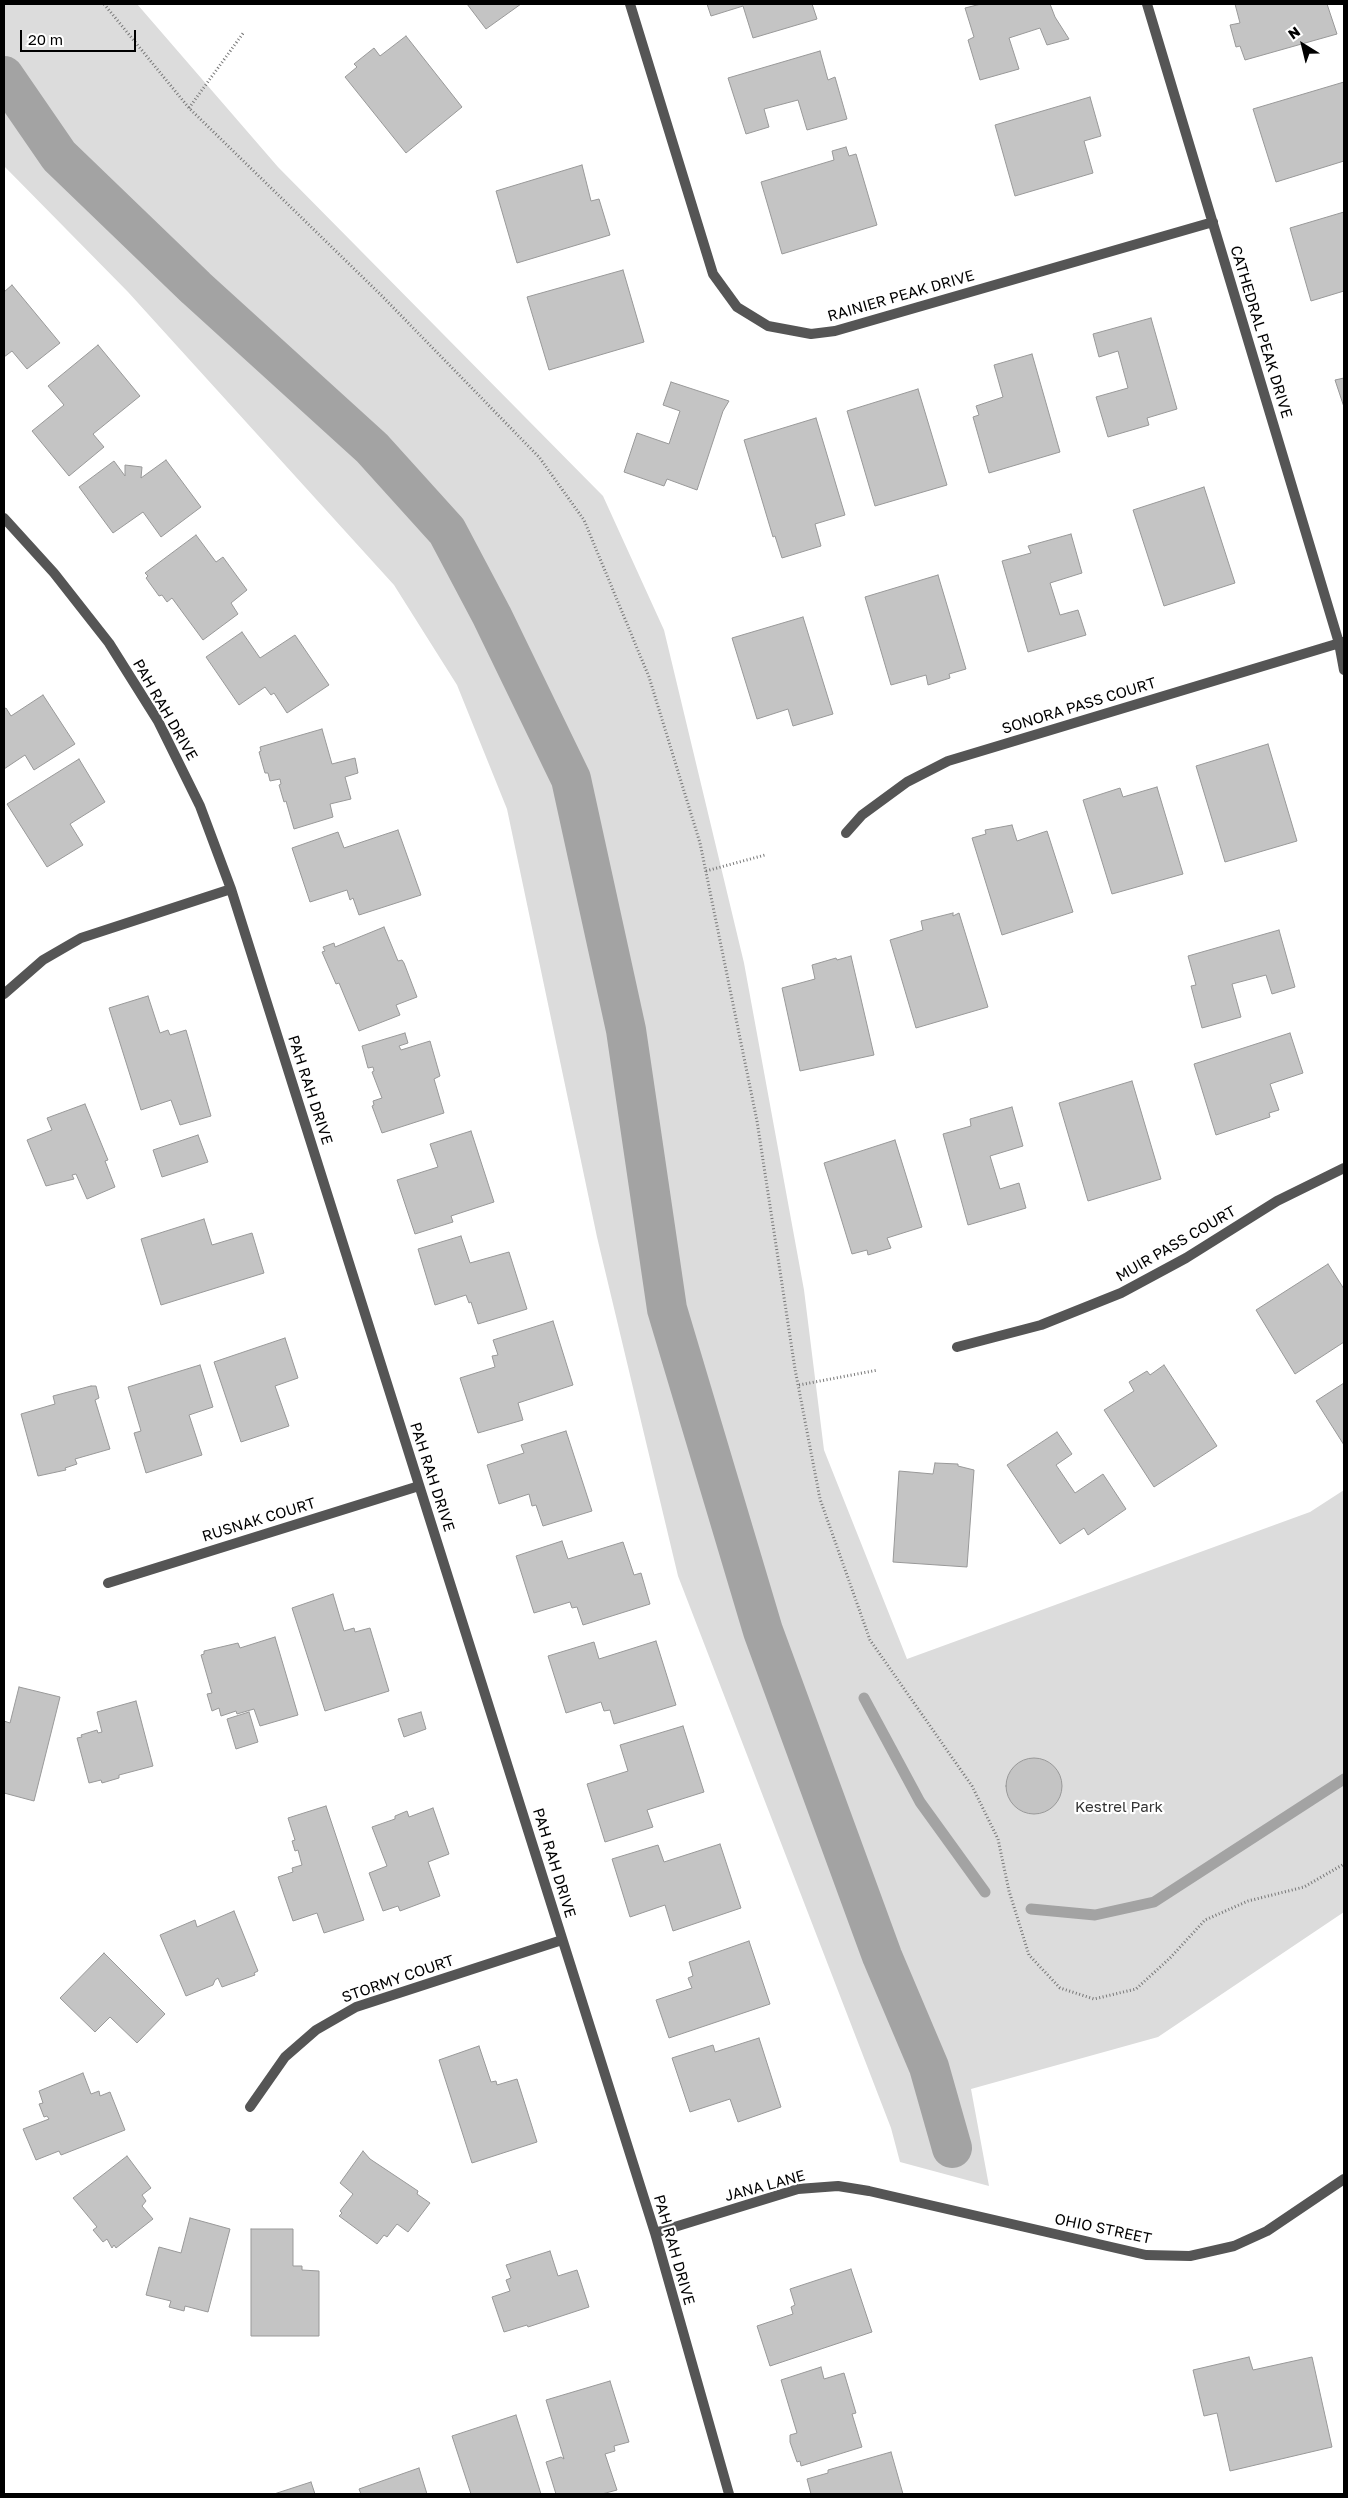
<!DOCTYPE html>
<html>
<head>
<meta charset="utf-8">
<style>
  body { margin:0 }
  #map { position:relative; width:1348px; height:2498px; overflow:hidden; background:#fff; font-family:"Golos Text",sans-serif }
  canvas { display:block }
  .frame { position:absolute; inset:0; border:5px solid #000; pointer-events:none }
  .north { position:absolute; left:1278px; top:20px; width:50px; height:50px; -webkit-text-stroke:4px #fff; paint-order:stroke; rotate:324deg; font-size:14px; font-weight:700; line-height:20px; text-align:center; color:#000 }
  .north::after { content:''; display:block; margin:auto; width:18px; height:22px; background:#000; clip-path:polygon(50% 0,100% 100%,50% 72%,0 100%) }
  .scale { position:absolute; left:20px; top:30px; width:116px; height:22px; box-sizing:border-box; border:2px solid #000; border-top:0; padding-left:6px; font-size:15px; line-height:18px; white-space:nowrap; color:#000; -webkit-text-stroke:4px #fff; paint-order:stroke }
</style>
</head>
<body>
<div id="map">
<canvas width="1348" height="2498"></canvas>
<div class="frame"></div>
<div class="north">N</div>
<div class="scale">20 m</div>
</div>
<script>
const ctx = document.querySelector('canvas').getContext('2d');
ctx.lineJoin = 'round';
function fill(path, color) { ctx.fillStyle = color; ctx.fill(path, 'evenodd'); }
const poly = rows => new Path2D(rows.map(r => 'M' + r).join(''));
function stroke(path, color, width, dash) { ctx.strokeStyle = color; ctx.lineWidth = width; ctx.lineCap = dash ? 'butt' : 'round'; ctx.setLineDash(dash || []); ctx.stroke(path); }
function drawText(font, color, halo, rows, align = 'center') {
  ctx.font = font + ' "Golos Text",sans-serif'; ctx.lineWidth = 4.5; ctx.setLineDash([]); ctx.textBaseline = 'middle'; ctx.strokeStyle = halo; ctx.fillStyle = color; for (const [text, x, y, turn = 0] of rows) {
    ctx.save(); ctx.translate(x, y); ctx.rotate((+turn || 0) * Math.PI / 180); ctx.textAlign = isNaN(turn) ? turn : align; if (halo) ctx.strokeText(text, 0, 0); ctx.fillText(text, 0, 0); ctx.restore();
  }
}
fill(poly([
  [4,4,137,4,278,167,603,496,664,630,744,963,804,1290,824,1450,907,1659,1310,1512,1344,1490,1344,1912,1158,2037,971,2089,989,2186,900,2162,891,2128,678,1576,597,1237,507,809,457,685,394,585,128,292,4,166]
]), '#dcdcdc');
stroke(poly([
  [864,1698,920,1802,985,1892],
  [1031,1909,1095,1915,1154,1902,1344,1779]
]), '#a3a3a3', 11);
stroke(poly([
  [4,76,59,156,196,288,372,448,447,531,492,616,571,779,626,1030,667,1309,763,1631,882,1956,929,2067,952,2148]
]), '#a3a3a3', 40);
const building = poly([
  [467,4,521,4,486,29,467,4],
  [707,4,812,4,817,19,753,38,743,6,711,16,707,4],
  [981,4,1050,4,1055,17,1069,39,1047,45,1040,28,1009,38,1019,69,980,80,968,40,974,37,965,8,981,4],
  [1235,4,1327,4,1337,34,1245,60,1240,46,1236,47,1230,25,1240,23,1235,4],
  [406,36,462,107,406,153,345,77,357,67,354,64,374,48,380,56,406,36],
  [820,51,828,80,835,77,847,119,807,130,798,100,764,109,769,127,746,134,728,78,820,51],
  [1344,82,1344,161,1276,182,1253,109,1344,82],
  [1090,97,1101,136,1084,141,1093,173,1015,196,995,125,1090,97],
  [846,147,849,156,856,154,877,225,782,254,761,182,834,160,832,151,846,147],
  [582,165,591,201,599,199,610,235,517,263,496,191,582,165],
  [1344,212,1344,291,1311,301,1290,228,1344,212],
  [623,270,644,342,549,370,527,297,623,270],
  [12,285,60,343,27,369,12,351,4,357,4,292,12,285],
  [1151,318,1177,409,1147,418,1149,425,1108,437,1096,397,1128,388,1118,351,1099,357,1093,334,1151,318],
  [98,345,140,396,93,434,104,447,69,476,32,431,64,405,48,386,98,345],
  [1032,354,1060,452,989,473,973,417,979,415,976,406,1003,397,994,365,1032,354],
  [1344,378,1344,407,1335,380,1344,378],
  [671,382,729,401,723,411,697,490,667,479,664,486,624,472,637,433,669,444,680,411,663,405,671,382],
  [918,389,947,485,875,506,847,411,918,389],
  [816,418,845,515,815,524,821,546,782,558,775,536,773,537,744,440,816,418],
  [166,460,201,507,161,537,143,512,113,533,79,487,114,461,125,476,125,465,142,467,141,478,166,460],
  [1204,487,1235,583,1164,606,1133,510,1204,487],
  [1071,534,1082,573,1050,583,1060,615,1078,610,1086,635,1028,652,1002,561,1031,553,1028,546,1071,534],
  [196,535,216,562,223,557,247,590,231,603,238,614,203,640,172,598,167,602,162,595,159,596,146,578,148,576,145,573,196,535],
  [938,575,966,669,949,674,950,678,928,685,926,675,891,685,865,597,938,575],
  [803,617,833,714,793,726,788,709,757,719,732,638,803,617],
  [242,632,260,658,295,635,329,685,287,713,274,693,271,695,265,687,239,705,206,657,242,632],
  [43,695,75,744,34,770,25,755,4,769,4,709,6,708,11,716,43,695],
  [322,729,332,764,355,758,358,773,345,777,351,799,330,804,333,817,294,829,286,801,284,802,279,785,281,784,280,779,270,781,268,773,265,773,259,752,261,751,260,747,322,729],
  [1268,744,1297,841,1225,862,1196,766,1268,744],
  [79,759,105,802,70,824,83,845,47,867,7,804,79,759],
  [1157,787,1183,874,1112,894,1083,800,1120,788,1123,797,1157,787],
  [1012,825,1017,841,1047,831,1073,912,1002,935,972,838,986,834,985,830,1012,825],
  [398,830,421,895,359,915,353,898,350,900,347,890,310,902,292,848,338,832,344,848,398,830],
  [953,913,953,916,959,913,988,1007,916,1028,890,940,923,930,921,921,953,913],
  [384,927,398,961,402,960,404,963,417,997,396,1005,400,1015,359,1031,339,983,336,984,322,952,325,951,323,947,334,943,335,947,384,927],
  [1279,930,1295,987,1272,994,1266,975,1232,984,1241,1017,1202,1028,1191,986,1196,985,1188,956,1279,930],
  [851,956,874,1055,800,1071,782,988,815,979,812,965,836,958,837,960,851,956],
  [148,996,160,1033,168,1030,170,1035,186,1030,211,1116,180,1125,171,1100,141,1110,109,1008,148,996],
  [405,1033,408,1043,399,1046,401,1050,430,1041,440,1076,434,1079,444,1113,382,1133,372,1106,374,1105,373,1101,382,1098,372,1072,374,1071,373,1067,368,1068,362,1046,405,1033],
  [1290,1033,1303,1073,1270,1084,1279,1110,1269,1113,1270,1117,1216,1135,1194,1064,1290,1033],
  [1132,1081,1161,1179,1088,1201,1059,1103,1132,1081],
  [85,1104,108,1160,105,1161,115,1187,87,1199,76,1174,72,1175,74,1179,46,1186,27,1140,52,1130,47,1118,85,1104],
  [1012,1107,1023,1146,990,1156,1000,1189,1019,1183,1026,1208,968,1225,943,1134,971,1126,970,1119,1012,1107],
  [471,1131,494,1202,451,1216,453,1222,415,1234,397,1180,438,1167,430,1144,471,1131],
  [198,1135,208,1162,162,1177,153,1150,198,1135],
  [895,1140,922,1227,887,1238,891,1248,868,1255,867,1250,852,1254,824,1163,895,1140],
  [204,1219,212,1245,252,1233,264,1273,161,1305,141,1239,204,1219],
  [461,1236,470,1263,509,1252,527,1309,478,1324,471,1302,469,1303,466,1295,435,1305,418,1249,461,1236],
  [1328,1264,1344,1289,1344,1342,1295,1374,1256,1310,1328,1264],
  [553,1321,573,1385,518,1403,523,1420,478,1433,460,1378,495,1367,492,1356,498,1355,493,1340,553,1321],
  [285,1338,298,1378,275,1386,289,1426,241,1442,214,1362,285,1338],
  [200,1365,213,1407,189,1415,202,1455,146,1473,134,1433,141,1431,128,1387,200,1365],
  [1164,1365,1217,1446,1154,1487,1104,1410,1134,1391,1129,1382,1147,1371,1150,1375,1164,1365],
  [1344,1383,1344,1445,1316,1401,1344,1383],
  [91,1386,96,1386,99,1398,95,1400,110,1449,75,1459,77,1464,65,1468,66,1470,38,1476,21,1414,55,1404,53,1396,91,1386],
  [566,1431,592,1511,543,1526,536,1505,532,1506,529,1494,499,1504,487,1465,524,1453,521,1445,566,1431],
  [1057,1432,1072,1454,1056,1465,1075,1493,1103,1474,1126,1509,1088,1535,1084,1528,1060,1544,1007,1465,1057,1432],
  [935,1463,958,1464,958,1466,974,1470,967,1567,893,1562,899,1471,933,1474,935,1463],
  [562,1541,568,1559,623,1542,634,1575,641,1573,650,1604,583,1625,577,1607,572,1608,570,1602,534,1613,516,1556,562,1541],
  [333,1594,344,1631,354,1628,355,1632,370,1628,389,1691,325,1711,292,1608,333,1594],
  [275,1637,298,1715,260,1726,254,1709,237,1714,236,1711,221,1716,219,1708,212,1711,207,1694,212,1693,201,1655,204,1654,204,1651,238,1643,240,1648,275,1637],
  [656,1641,676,1705,614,1724,610,1710,604,1711,601,1702,566,1713,548,1656,594,1642,599,1659,656,1641],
  [19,1687,60,1697,34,1801,4,1793,4,1721,10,1723,19,1687],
  [136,1701,153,1766,119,1775,119,1778,102,1783,101,1780,89,1783,77,1738,82,1737,81,1735,97,1730,98,1733,102,1732,97,1712,136,1701],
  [249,1712,258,1742,236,1749,227,1719,249,1712],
  [421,1712,426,1729,404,1737,398,1719,421,1712],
  [683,1726,704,1792,647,1810,653,1827,605,1842,587,1784,628,1771,620,1745,683,1726],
  '1006 1786a28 28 0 1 1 56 0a28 28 0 1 1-56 0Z',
  [326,1806,364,1920,324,1933,317,1913,293,1921,278,1877,293,1872,292,1868,302,1865,298,1850,295,1851,292,1841,295,1840,288,1818,326,1806],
  [433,1808,449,1854,428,1862,440,1896,400,1911,398,1906,383,1911,369,1873,387,1866,372,1827,395,1819,395,1816,407,1811,409,1817,433,1808],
  [720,1844,741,1908,673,1931,665,1905,630,1917,612,1859,658,1845,664,1862,720,1844],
  [234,1911,258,1971,254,1973,255,1975,222,1987,218,1978,215,1980,213,1985,186,1996,160,1935,195,1920,197,1927,234,1911],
  [749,1941,770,2004,669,2038,656,2000,692,1988,688,1978,693,1976,689,1962,749,1941],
  [104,1953,165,2014,137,2043,110,2017,95,2032,60,1998,104,1953],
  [759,2038,781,2107,738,2122,730,2099,690,2112,672,2058,713,2045,715,2052,759,2038],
  [479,2046,491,2082,496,2081,497,2085,517,2079,537,2142,472,2163,439,2060,479,2046],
  [83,2073,91,2094,99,2091,100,2096,110,2092,125,2130,61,2155,59,2151,36,2160,23,2129,49,2119,47,2116,44,2117,39,2104,43,2103,39,2091,83,2073],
  [363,2151,370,2159,418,2191,417,2194,430,2203,408,2232,397,2224,387,2237,384,2235,377,2244,339,2216,342,2213,340,2211,353,2194,340,2183,363,2151],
  [127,2156,151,2188,142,2195,146,2201,142,2206,153,2219,116,2248,114,2245,112,2248,107,2239,103,2242,93,2230,97,2227,73,2198,127,2156],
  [190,2218,230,2229,208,2312,185,2306,184,2311,169,2307,171,2301,146,2295,159,2247,181,2253,190,2218],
  [251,2229,293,2229,293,2266,302,2266,302,2270,319,2271,319,2336,251,2336,251,2229],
  [550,2251,558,2276,577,2270,589,2307,528,2327,527,2325,504,2332,492,2297,510,2291,506,2280,511,2278,506,2265,550,2251],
  [851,2269,872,2332,770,2366,757,2326,793,2314,791,2307,795,2305,790,2289,851,2269],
  [1249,2357,1253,2370,1312,2357,1332,2447,1230,2471,1217,2413,1204,2416,1193,2370,1249,2357],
  [821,2367,824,2379,844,2373,856,2413,852,2414,862,2447,801,2466,800,2461,797,2462,790,2442,790,2435,797,2433,781,2380,821,2367],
  [610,2381,629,2442,614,2446,615,2451,605,2454,617,2490,602,2494,556,2494,546,2462,561,2457,564,2459,546,2400,610,2381],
  [516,2415,541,2494,471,2494,452,2436,516,2415],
  [891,2452,903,2494,811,2494,807,2479,828,2473,828,2470,891,2452],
  [419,2468,427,2494,361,2494,359,2489,419,2468],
  [311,2482,315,2494,274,2494,311,2482]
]);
fill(building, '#c4c4c4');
stroke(building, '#999', 1);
stroke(poly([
  [104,4,189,108,382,296,539,457,584,520,649,677,700,843,757,1121,795,1369,820,1499,870,1640,972,1786,998,1839,1009,1891,1029,1955,1060,1988,1094,1999,1136,1989,1170,1958,1205,1920,1248,1901,1304,1887,1344,1864],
  [189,108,244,32],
  [706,871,765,855],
  [799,1385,878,1370]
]), '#777', 3, [1, 2.5]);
stroke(poly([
  [630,4,713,274,737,307,768,326,811,334,835,331,1213,222],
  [1147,4,1339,643,1344,670],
  [4,518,54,573,109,643,158,721,200,806,231,889,655,2233,729,2494],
  [846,833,862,815,907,782,948,761,1343,642],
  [4,994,43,960,81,938,231,889],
  [957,1347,1041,1325,1121,1293,1186,1258,1277,1201,1344,1168],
  [108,1583,419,1486],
  [250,2107,285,2057,316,2030,356,2007,562,1940],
  [655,2233,798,2189,838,2186,869,2191,1146,2255,1190,2256,1234,2246,1267,2231,1344,2179]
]), '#555', 10);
drawText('15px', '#000', '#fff', [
  ["RAINIER PEAK DRIVE",901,296,-16],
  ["CATHEDRAL PEAK DRIVE",1261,332,73],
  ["SONORA PASS COURT",1079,706,-17],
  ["PAH RAH DRIVE",165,710,60],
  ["PAH RAH DRIVE",310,1090,72],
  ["MUIR PASS COURT",1176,1244,-30],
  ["PAH RAH DRIVE",432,1477,72],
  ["RUSNAK COURT",259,1520,-17],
  ["PAH RAH DRIVE",554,1863,73],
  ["STORMY COURT",398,1979,-19],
  ["JANA LANE",765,2186,-15],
  ["OHIO STREET",1103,2229,12],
  ["PAH RAH DRIVE",674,2250,74]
]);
drawText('15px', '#333', '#fff', [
  ["Kestrel Park",1119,1807]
]);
</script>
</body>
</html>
